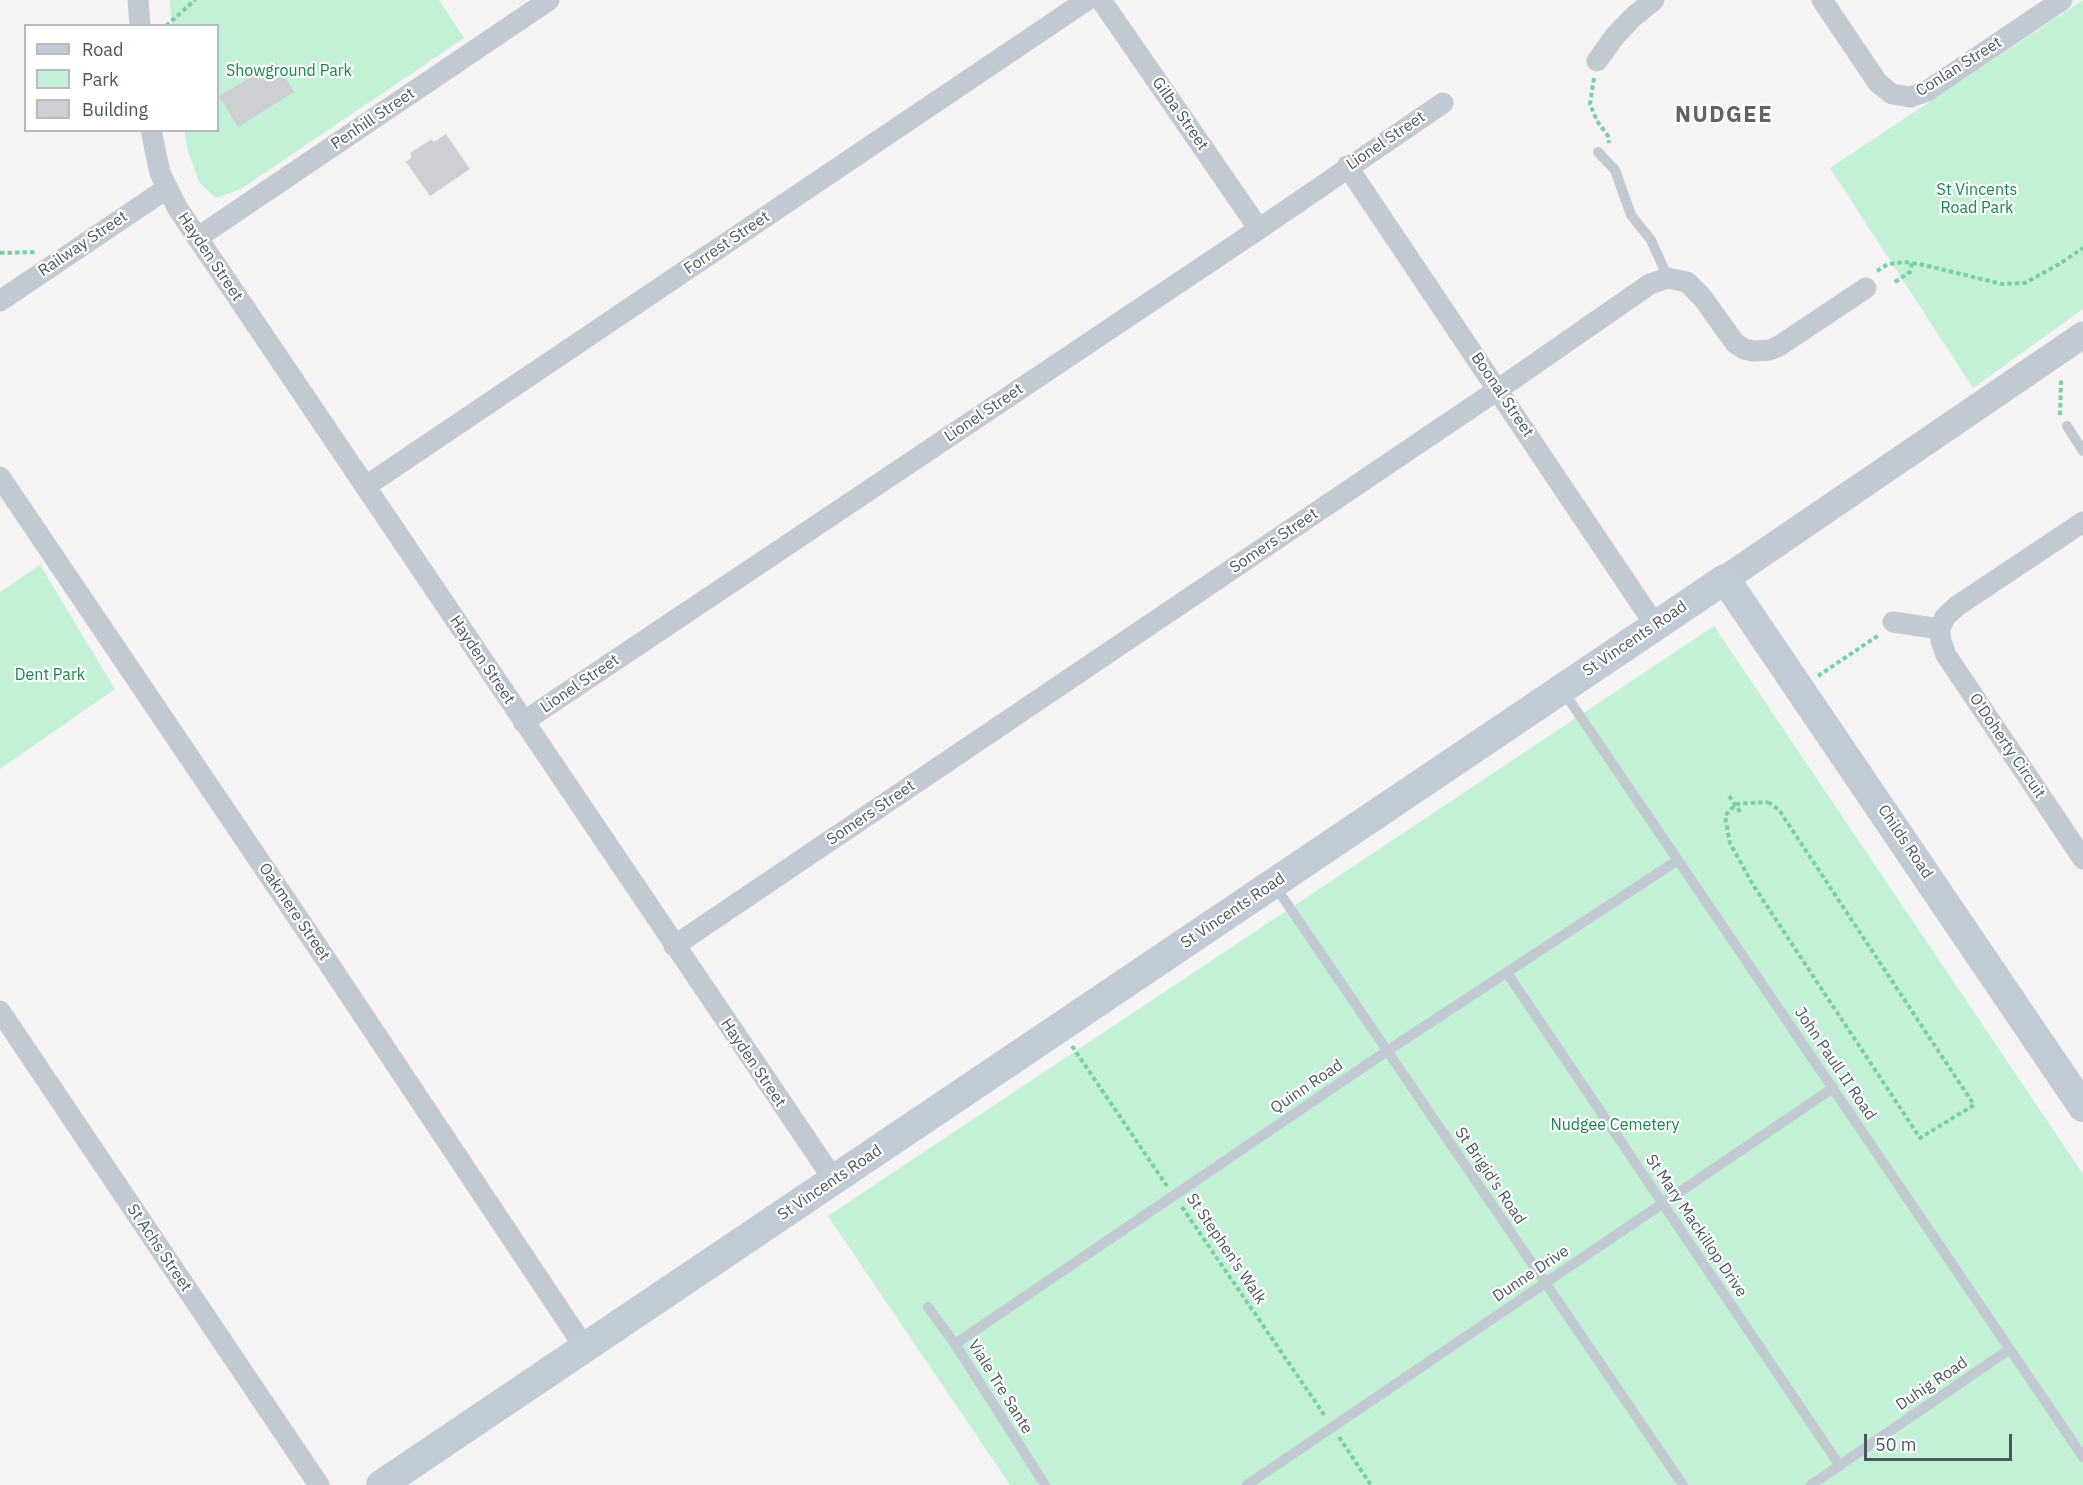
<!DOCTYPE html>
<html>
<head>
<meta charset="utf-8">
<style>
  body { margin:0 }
  #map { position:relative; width:2083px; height:1485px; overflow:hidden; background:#f5f3f3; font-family:"IBM Plex Sans",sans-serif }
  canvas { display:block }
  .legend { position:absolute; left:24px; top:24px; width:195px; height:108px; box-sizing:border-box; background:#fff; border:2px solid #b7bbc0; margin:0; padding:8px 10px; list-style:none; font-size:18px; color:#4a5661 }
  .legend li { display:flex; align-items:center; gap:12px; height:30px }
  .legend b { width:30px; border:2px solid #b7bbc0 }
  .scale { position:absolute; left:1864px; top:1434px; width:148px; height:27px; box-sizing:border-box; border:3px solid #4a5661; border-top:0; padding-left:8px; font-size:18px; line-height:21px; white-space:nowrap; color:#4a5661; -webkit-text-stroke:4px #fff; paint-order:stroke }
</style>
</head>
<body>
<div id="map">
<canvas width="2083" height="1485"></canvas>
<ul class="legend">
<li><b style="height:8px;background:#c1cbd6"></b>Road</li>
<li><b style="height:16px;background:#c3f1d5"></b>Park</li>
<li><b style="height:16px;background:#cdcfd5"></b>Building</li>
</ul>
<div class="scale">50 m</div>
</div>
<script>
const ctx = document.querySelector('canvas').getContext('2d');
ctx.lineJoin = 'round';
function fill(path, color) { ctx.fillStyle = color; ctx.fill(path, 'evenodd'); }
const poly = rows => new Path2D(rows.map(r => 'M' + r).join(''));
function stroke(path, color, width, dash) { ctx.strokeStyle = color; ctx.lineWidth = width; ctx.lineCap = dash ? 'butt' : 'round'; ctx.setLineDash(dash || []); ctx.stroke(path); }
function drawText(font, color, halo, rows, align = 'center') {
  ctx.font = font + ' "IBM Plex Sans",sans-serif'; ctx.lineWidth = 4.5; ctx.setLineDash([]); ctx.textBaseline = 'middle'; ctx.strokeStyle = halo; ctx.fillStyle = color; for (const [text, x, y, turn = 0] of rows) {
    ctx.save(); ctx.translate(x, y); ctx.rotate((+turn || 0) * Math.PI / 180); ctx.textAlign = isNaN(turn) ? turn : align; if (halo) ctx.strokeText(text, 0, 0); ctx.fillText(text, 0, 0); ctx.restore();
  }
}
fill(poly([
  [170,0,439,0,464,38,241,189,216,198,199,182,188,151,184,131,218,130,218,26,172,25],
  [2083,0,2083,309,1973,388,1830,168],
  [40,565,115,689,0,769,0,592],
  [1714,626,2083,1174,2083,1485,1010,1485,828,1216]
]), '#c3f1d5');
fill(poly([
  [276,62,294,92,238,127,219,96],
  [446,134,470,169,430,196,406,162,412,157,410,153,432,139,434,142]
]), '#cdcfd5');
stroke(poly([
  [166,26,195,0],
  [1594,78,1590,104,1597,121,1608,136,1609,143],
  [0,253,35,252],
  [1877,271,1888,264,1905,262,1924,265,2002,284,2025,283,2061,263,2083,248],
  [1895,282,1910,272,1912,263],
  [2060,415,2061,380],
  [1818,676,1879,635],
  [1729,796,1741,813],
  [1768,802,1779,810,1974,1105,1920,1138,1753,885,1730,843,1725,816,1736,804,1768,802],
  [1072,1046,1167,1186],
  [1182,1207,1325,1416],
  [1339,1437,1371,1485]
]), '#7ad0a6', 4, [4.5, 3]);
stroke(poly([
  [1598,152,1615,170,1631,215,1651,240,1668,278],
  [2067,426,2083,451],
  [1563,691,2083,1457],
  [1275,886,1683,1485],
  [1507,973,1840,1466],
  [928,1307,955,1344,1045,1485],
  [955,1344,1387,1051,1678,860],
  [1247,1485,1833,1088],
  [1811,1485,2010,1349]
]), '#c1cad2', 10);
stroke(poly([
  [138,0,140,26],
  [1101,0,1259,229],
  [1822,0,1878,83,1892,94,1910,97,1927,91,2062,0],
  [1597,61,1615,36,1633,17,1654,0],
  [151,130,160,173,178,209,834,1180],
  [1347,166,1655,625],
  [197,238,549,0],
  [0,301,166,189],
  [0,477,325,958,585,1348],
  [366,486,1087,0],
  [1893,622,1940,629,1941,641,1946,655,2083,859],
  [1940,629,1945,617,1957,606,2083,522],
  [523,722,1259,229,1443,103],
  [674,946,1490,395,1650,284,1668,278,1687,282,1702,297,1735,343,1744,349,1753,351,1770,350,1779,346,1866,288],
  [0,1011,319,1485]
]), '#c1cad2', 21);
stroke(poly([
  [1725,579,2083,335]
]), '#c1cad2', 27);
stroke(poly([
  [381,1485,1725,579,2083,1107]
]), '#c1cbd6', 30);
drawText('16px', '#4a5661', '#fff', [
  ["Conlan Street",1959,67,-32],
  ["Gilba Street",1180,114,55],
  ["Penhill Street",373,119,-34],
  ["Lionel Street",1386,141,-34],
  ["Forrest Street",727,243,-34],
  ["Railway Street",83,244,-34],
  ["Hayden Street",210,257,56],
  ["Boonal Street",1502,395,56],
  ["Lionel Street",984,413,-34],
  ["Somers Street",1274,541,-34],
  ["St Vincents Road",1635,639,-34],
  ["Hayden Street",482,660,56],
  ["Lionel Street",580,684,-34],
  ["O'Doherty Circuit",2007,746,56],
  ["Somers Street",871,813,-34],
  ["Childs Road",1905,842,56],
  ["St Vincents Road",1233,911,-34],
  ["Oakmere Street",294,912,56],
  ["Hayden Street",753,1063,56],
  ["John Paull II Road",1835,1064,56],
  ["Quinn Road",1307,1087,-34],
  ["St Brigid's Road",1490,1176,56],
  ["St Vincents Road",830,1183,-34],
  ["St Mary Mackillop Drive",1696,1226,56],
  ["St Achs Street",159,1248,56],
  ["St Stephen's Walk",1226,1249,56],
  ["Dunne Drive",1531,1274,-34],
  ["Duhig Road",1932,1384,-34],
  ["Viale Tre Sante",1000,1387,58]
]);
drawText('16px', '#17864f', '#fff', [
  ["Showground Park",289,71],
  ["St Vincents",1977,190],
  ["Road Park",1977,208],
  ["Dent Park",50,675],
  ["Nudgee Cemetery",1615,1125]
]);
ctx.letterSpacing = '1.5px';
drawText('bold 22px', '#5f6368', '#fff', [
  ["NUDGEE",1724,116]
]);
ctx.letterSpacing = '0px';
</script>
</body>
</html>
